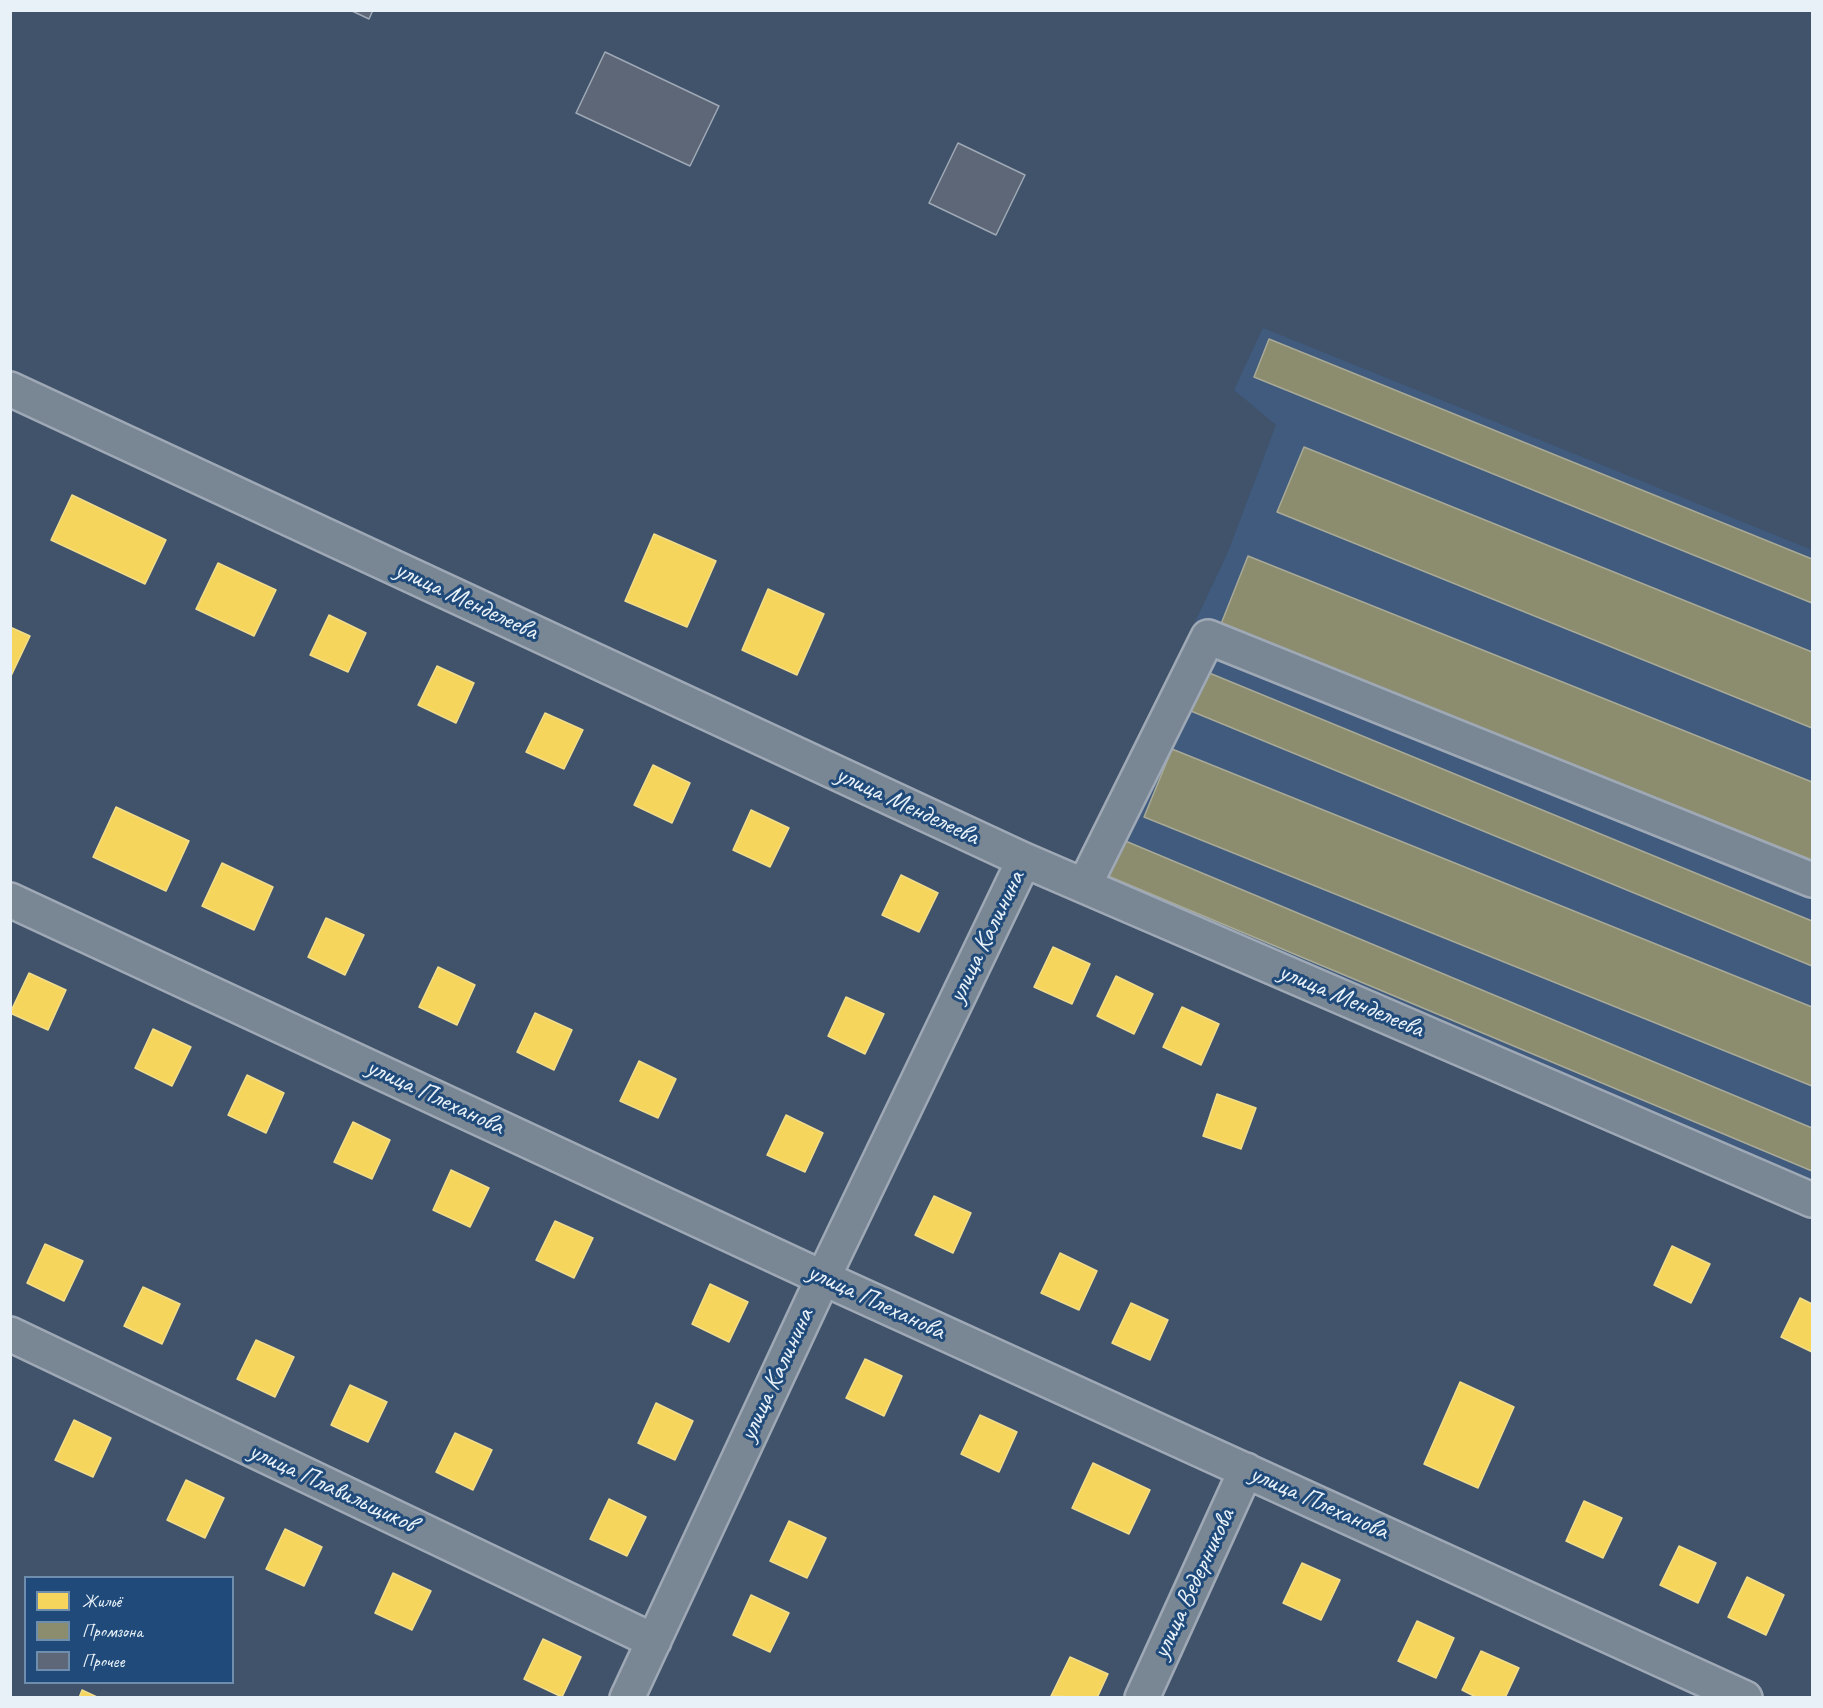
<!DOCTYPE html>
<html>
<head>
<meta charset="utf-8">
<style>
  body { margin:0 }
  #map { position:relative; width:1823px; height:1708px; overflow:hidden; background:#40536b; font-family:Caveat,sans-serif }
  canvas { display:block }
  .frame { position:absolute; inset:0; border:12px solid #e8f1f8; pointer-events:none }
  .legend { position:absolute; left:24px; top:1576px; width:210px; height:108px; box-sizing:border-box; background:#1f4a7a; border:2px solid #6f8dac; margin:0; padding:8px 10px; list-style:none; font-size:18px; color:#e8f1f8 }
  .legend li { display:flex; align-items:center; gap:12px; height:30px }
  .legend b { width:30px; border:2px solid #6f8dac }
</style>
</head>
<body>
<div id="map">
<canvas width="1823" height="1708"></canvas>
<div class="frame"></div>
<ul class="legend">
<li><b style="height:16px;background:#f6d55c"></b>Жильё</li>
<li><b style="height:16px;background:#8c8c6e"></b>Промзона</li>
<li><b style="height:16px;background:#5d6777"></b>Прочее</li>
</ul>
</div>
<script>
const ctx = document.querySelector('canvas').getContext('2d');
ctx.lineJoin = 'round';
function fill(path, color) { ctx.fillStyle = color; ctx.fill(path, 'evenodd'); }
const poly = rows => new Path2D(rows.map(r => 'M' + r).join(''));
function stroke(path, color, width, dash) { ctx.strokeStyle = color; ctx.lineWidth = width; ctx.lineCap = dash ? 'butt' : 'round'; ctx.setLineDash(dash || []); ctx.stroke(path); }
function drawText(font, color, halo, rows, align = 'center') {
  ctx.font = font + ' Caveat,sans-serif'; ctx.lineWidth = 6; ctx.setLineDash([]); ctx.textBaseline = 'middle'; ctx.strokeStyle = halo; ctx.fillStyle = color; for (const [text, x, y, turn = 0] of rows) {
    ctx.save(); ctx.translate(x, y); ctx.rotate((+turn || 0) * Math.PI / 180); ctx.textAlign = isNaN(turn) ? turn : align; if (halo) ctx.strokeText(text, 0, 0); ctx.fillText(text, 0, 0); ctx.restore();
  }
}
fill(poly([
  [1263,328,1812,550,1812,1182,1079,869,1228,552,1276,425,1234,390]
]), '#405b7e');
const homes = poly([
  [72,495,166,540,145,584,51,540,72,495],
  [654,534,716,561,687,627,625,601,654,534],
  [218,563,276,590,254,636,196,609,218,563],
  [768,589,824,614,797,675,742,650,768,589],
  [329,615,366,633,348,672,310,655,329,615],
  [10,627,30,636,11,676,10,675,10,627],
  [437,666,474,683,456,723,418,705,437,666],
  [545,713,583,730,564,769,526,752,545,713],
  [653,765,690,783,672,823,634,805,653,765],
  [116,807,189,841,166,891,93,857,116,807],
  [751,810,789,828,770,867,733,850,751,810],
  [222,863,273,887,254,930,202,906,222,863],
  [901,875,938,893,919,932,882,915,901,875],
  [326,918,364,935,345,975,308,957,326,918],
  [1053,947,1090,964,1072,1004,1034,987,1053,947],
  [438,967,475,985,457,1025,419,1007,438,967],
  [29,973,66,990,48,1030,10,1013,29,973],
  [1116,976,1153,994,1134,1034,1097,1016,1116,976],
  [846,997,884,1014,865,1054,828,1036,846,997],
  [1182,1007,1219,1024,1201,1065,1163,1047,1182,1007],
  [535,1013,572,1030,554,1070,517,1052,535,1013],
  [153,1029,191,1047,172,1086,135,1068,153,1029],
  [639,1061,676,1079,658,1118,620,1101,639,1061],
  [247,1075,284,1093,266,1133,228,1115,247,1075],
  [1217,1094,1256,1108,1241,1149,1203,1136,1217,1094],
  [786,1115,823,1133,805,1172,767,1155,786,1115],
  [353,1122,390,1140,372,1179,334,1162,353,1122],
  [451,1170,489,1188,470,1227,433,1210,451,1170],
  [934,1196,971,1213,953,1253,915,1235,934,1196],
  [555,1221,593,1238,574,1278,536,1260,555,1221],
  [45,1244,83,1261,64,1301,27,1283,45,1244],
  [1672,1246,1710,1264,1691,1303,1654,1285,1672,1246],
  [1060,1253,1097,1271,1079,1310,1041,1293,1060,1253],
  [710,1284,748,1302,729,1342,692,1324,710,1284],
  [143,1287,180,1304,162,1344,124,1326,143,1287],
  [1800,1298,1812,1304,1812,1352,1781,1337,1800,1298],
  [1131,1303,1168,1320,1150,1360,1112,1343,1131,1303],
  [256,1340,294,1357,275,1397,237,1379,256,1340],
  [865,1359,902,1376,884,1416,846,1398,865,1359],
  [1460,1382,1514,1407,1478,1488,1424,1464,1460,1382],
  [350,1385,387,1402,368,1442,331,1425,350,1385],
  [656,1403,693,1421,675,1460,638,1443,656,1403],
  [980,1415,1017,1432,999,1472,961,1454,980,1415],
  [74,1420,111,1438,93,1477,55,1460,74,1420],
  [455,1433,492,1450,473,1490,436,1472,455,1433],
  [1093,1463,1150,1490,1129,1534,1072,1508,1093,1463],
  [186,1480,224,1498,205,1538,167,1520,186,1480],
  [609,1499,646,1517,627,1556,590,1539,609,1499],
  [1584,1501,1622,1518,1603,1558,1566,1541,1584,1501],
  [789,1521,826,1538,807,1578,770,1561,789,1521],
  [285,1529,322,1547,304,1586,266,1569,285,1529],
  [1679,1546,1716,1563,1698,1603,1660,1585,1679,1546],
  [1302,1563,1340,1580,1321,1620,1283,1603,1302,1563],
  [393,1573,431,1591,412,1630,375,1613,393,1573],
  [1747,1577,1784,1595,1766,1635,1728,1617,1747,1577],
  [751,1595,789,1613,770,1652,733,1635,751,1595],
  [1417,1621,1454,1638,1436,1678,1398,1661,1417,1621],
  [543,1639,581,1657,562,1697,524,1679,543,1639],
  [1481,1651,1519,1668,1505,1698,1478,1698,1462,1690,1481,1651],
  [1070,1657,1108,1674,1097,1698,1051,1696,1070,1657],
  [82,1690,99,1698,79,1698,82,1690]
]);
fill(homes, '#f6d55c');
stroke(homes, '#f2dd8b', 1.5);
const industry = poly([
  [1269,339,1812,559,1812,603,1254,377,1269,339],
  [1304,447,1812,652,1812,728,1277,512,1304,447],
  [1248,556,1812,782,1812,860,1221,624,1248,556],
  [1202,670,1812,921,1812,966,1186,709,1202,670],
  [1172,749,1812,1007,1812,1086,1144,817,1172,749],
  [1123,840,1812,1128,1812,1171,1108,876,1123,840]
]);
fill(industry, '#8c8c6e');
stroke(industry, '#a8aa97', 1.5);
const building = poly([
  [350,10,373,10,369,19,350,10],
  [605,52,719,106,690,166,576,113,605,52],
  [958,143,1025,175,996,235,929,203,958,143]
]);
fill(building, '#5d6777');
stroke(building, '#9fa9b6', 1.5);
const minor = poly([
  [10,389,1024,860,1812,1200],
  [1084,886,1208,637,1812,880],
  [10,900,823,1278,1745,1698],
  [10,1334,654,1641],
  [627,1698,823,1278,1024,860],
  [1142,1698,1246,1470]
]);
stroke(minor, '#9fa9b6', 38);
stroke(minor, '#798694', 33);
drawText('26px', '#e8f1f8', '#1f4a7a', [
  ["улица Менделеева",466,601,25],
  ["улица Менделеева",907,806,25],
  ["улица Калинина",987,937,-64],
  ["улица Менделеева",1351,1001,23],
  ["улица Плеханова",435,1097,25],
  ["улица Плеханова",876,1302,25],
  ["улица Калинина",777,1375,-65],
  ["улица Плавильщиков",332,1488,25],
  ["улица Плеханова",1319,1503,24],
  ["улица Ведерникова",1194,1584,-65]
]);
</script>
</body>
</html>
